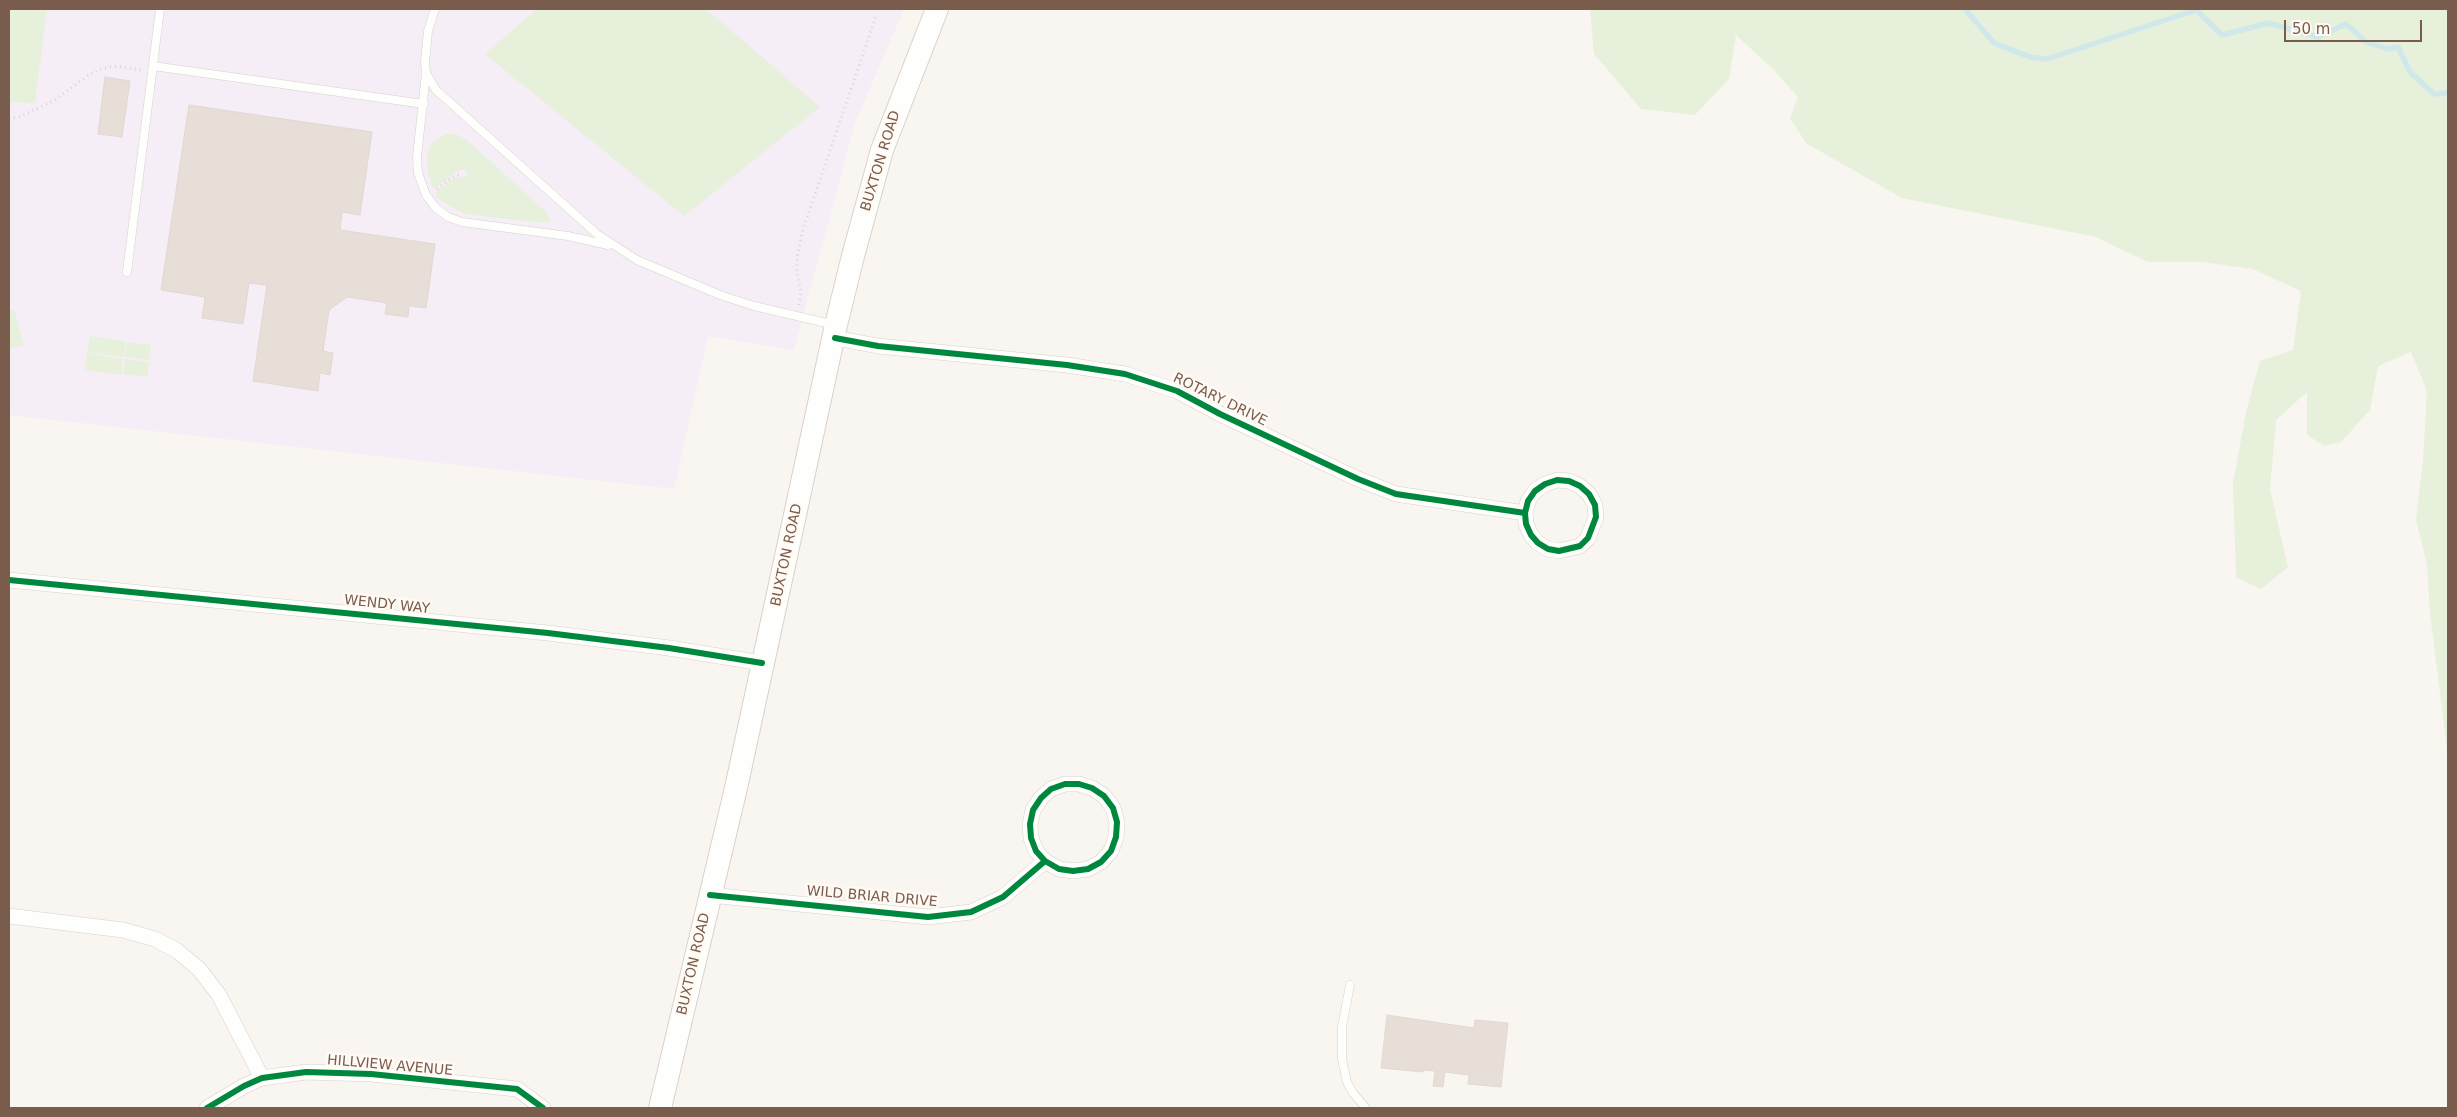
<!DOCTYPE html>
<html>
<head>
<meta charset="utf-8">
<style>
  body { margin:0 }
  #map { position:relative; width:2457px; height:1117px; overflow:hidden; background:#f9f5f0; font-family:"DejaVu Sans",sans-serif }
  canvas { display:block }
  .frame { position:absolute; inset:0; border:10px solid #7a5c4d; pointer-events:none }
  .scale { position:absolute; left:2284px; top:20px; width:138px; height:22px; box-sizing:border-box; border:2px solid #7a5c4d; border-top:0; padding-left:6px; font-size:15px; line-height:18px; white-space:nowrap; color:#7a5c4d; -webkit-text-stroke:4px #fffaf3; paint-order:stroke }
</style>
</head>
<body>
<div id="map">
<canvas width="2457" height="1117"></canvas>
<div class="frame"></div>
<div class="scale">50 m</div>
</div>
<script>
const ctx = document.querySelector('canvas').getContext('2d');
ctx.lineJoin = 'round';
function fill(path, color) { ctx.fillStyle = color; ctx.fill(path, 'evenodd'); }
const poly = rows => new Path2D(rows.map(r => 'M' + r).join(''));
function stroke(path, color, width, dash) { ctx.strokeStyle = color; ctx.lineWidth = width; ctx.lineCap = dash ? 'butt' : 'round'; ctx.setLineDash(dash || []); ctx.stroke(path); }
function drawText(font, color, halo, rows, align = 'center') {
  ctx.font = font + ' "DejaVu Sans",sans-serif'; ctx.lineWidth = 5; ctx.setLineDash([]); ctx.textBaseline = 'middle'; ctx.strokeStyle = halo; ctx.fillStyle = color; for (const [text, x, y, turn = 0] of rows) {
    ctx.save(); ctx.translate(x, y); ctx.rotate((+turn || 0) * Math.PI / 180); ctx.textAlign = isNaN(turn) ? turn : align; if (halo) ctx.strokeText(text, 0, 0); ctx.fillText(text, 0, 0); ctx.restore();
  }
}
fill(poly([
  [9,9,904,9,855,123,794,350,708,336,674,489,9,415]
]), '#f6eef6');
fill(poly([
  [9,9,47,9,35,103,9,102],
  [537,9,706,9,820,107,684,216,485,54],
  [1590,9,2448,9,2448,757,2430,614,2427,565,2416,520,2423,460,2427,391,2411,352,2378,366,2370,410,2341,442,2324,446,2307,435,2307,392,2276,420,2270,489,2288,567,2261,589,2236,577,2233,483,2247,408,2260,361,2293,350,2301,291,2253,269,2203,262,2148,262,2096,237,1902,198,1806,143,1790,118,1798,97,1773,69,1736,35,1729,79,1695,115,1641,109,1594,54],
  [446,134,456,134,467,140,546,212,549,217,549,221,545,223,464,214,440,200,435,193,450,180,458,177,463,178,467,175,465,170,460,170,433,189,428,173,427,157,431,144],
  [14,309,24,345,9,349,9,311],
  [90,336,126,341,124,357,87,352],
  [127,342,151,345,149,360,125,357],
  [87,353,123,359,121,375,85,370],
  [125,359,149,362,147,377,123,374]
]), '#e7f0db');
stroke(poly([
  [1965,9,1994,43,2030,57,2047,59,2196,10,2222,35,2269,23,2318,37,2346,24,2366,42,2388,49,2398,47,2410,72,2434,94,2448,93]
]), '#d0e8ea', 5.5);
const building = poly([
  [105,77,130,81,122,137,98,134,105,77],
  [189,105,372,132,360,215,342,212,340,230,435,244,426,308,409,306,408,317,385,314,387,303,347,297,329,310,323,351,333,353,330,375,320,373,318,391,253,381,267,285,249,283,243,324,202,318,205,297,161,290,189,105],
  [1387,1015,1474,1028,1475,1020,1508,1023,1501,1087,1468,1084,1469,1075,1445,1072,1443,1087,1433,1086,1435,1071,1423,1070,1423,1072,1381,1068,1387,1015]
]);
fill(building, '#e6ded7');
stroke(building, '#e2d8d2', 1);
const service = poly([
  [435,9,428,31,425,62,426,73,436,90,597,234,637,260,720,295,754,306,835,325],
  [153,66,424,104],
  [426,73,417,157,418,173,426,195,436,208,448,217,462,222,568,236,608,245],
  [127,272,160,9],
  [1350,985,1342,1027,1342,1059,1347,1082,1353,1093,1366,1108]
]);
const minor = poly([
  [835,338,878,346,1067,365,1125,374,1177,391,1220,414,1358,479,1396,494,1525,513,1526,524,1531,535,1538,543,1548,549,1559,551,1580,546,1588,538,1596,517,1595,505,1589,494,1580,486,1569,481,1557,480,1545,484,1535,491,1528,501,1525,513],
  [9,580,548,633,669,648,762,663],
  [710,895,928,917,971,912,1003,897,1045,861,1059,869,1073,871,1088,869,1101,862,1111,851,1116,837,1117,822,1113,808,1104,796,1092,788,1079,784,1065,784,1051,789,1041,798,1033,810,1030,824,1031,838,1036,851,1045,861],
  [9,916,123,930,155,939,176,950,199,969,219,995,262,1078],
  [207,1108,244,1086,262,1078,306,1072,371,1074,517,1089,543,1108]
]);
const secondary = poly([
  [660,1108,736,788,836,325,853,256,882,150,937,9]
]);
stroke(service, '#d7d1cb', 9);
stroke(minor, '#d7d1cb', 16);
stroke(secondary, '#d9d2cb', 24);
stroke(poly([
  [9,119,19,117,55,100,90,74,101,69,113,66,141,70],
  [437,189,451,178,461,174],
  [799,305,801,293,797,273,797,257,803,229,876,16]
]), '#dcd5d0', 3, [1, 4]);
stroke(service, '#fefefd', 8);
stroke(minor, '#fefefd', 15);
stroke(secondary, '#fefefd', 22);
stroke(poly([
  [835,338,878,346,1067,365,1125,374,1177,391,1220,414,1358,479,1396,494,1525,513,1526,524,1531,535,1538,543,1548,549,1559,551,1580,546,1588,538,1596,517,1595,505,1589,494,1580,486,1569,481,1557,480,1545,484,1535,491,1528,501,1525,513],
  [9,580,548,633,669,648,762,663],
  [710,895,928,917,971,912,1003,897,1045,861,1059,869,1073,871,1088,869,1101,862,1111,851,1116,837,1117,822,1113,808,1104,796,1092,788,1079,784,1065,784,1051,789,1041,798,1033,810,1030,824,1031,838,1036,851,1045,861],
  [207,1108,244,1086,262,1078,306,1072,371,1074,517,1089,543,1108]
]), '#00873e', 6);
drawText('14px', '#7a5c4d', '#fffaf3', [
  ["BUXTON ROAD",881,161,-73],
  ["ROTARY DRIVE",1220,400,26],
  ["BUXTON ROAD",787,555,-78],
  ["WENDY WAY",387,605,6],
  ["WILD BRIAR DRIVE",872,897,5],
  ["BUXTON ROAD",694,964,-77],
  ["HILLVIEW AVENUE",390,1066,5]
]);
</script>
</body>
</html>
